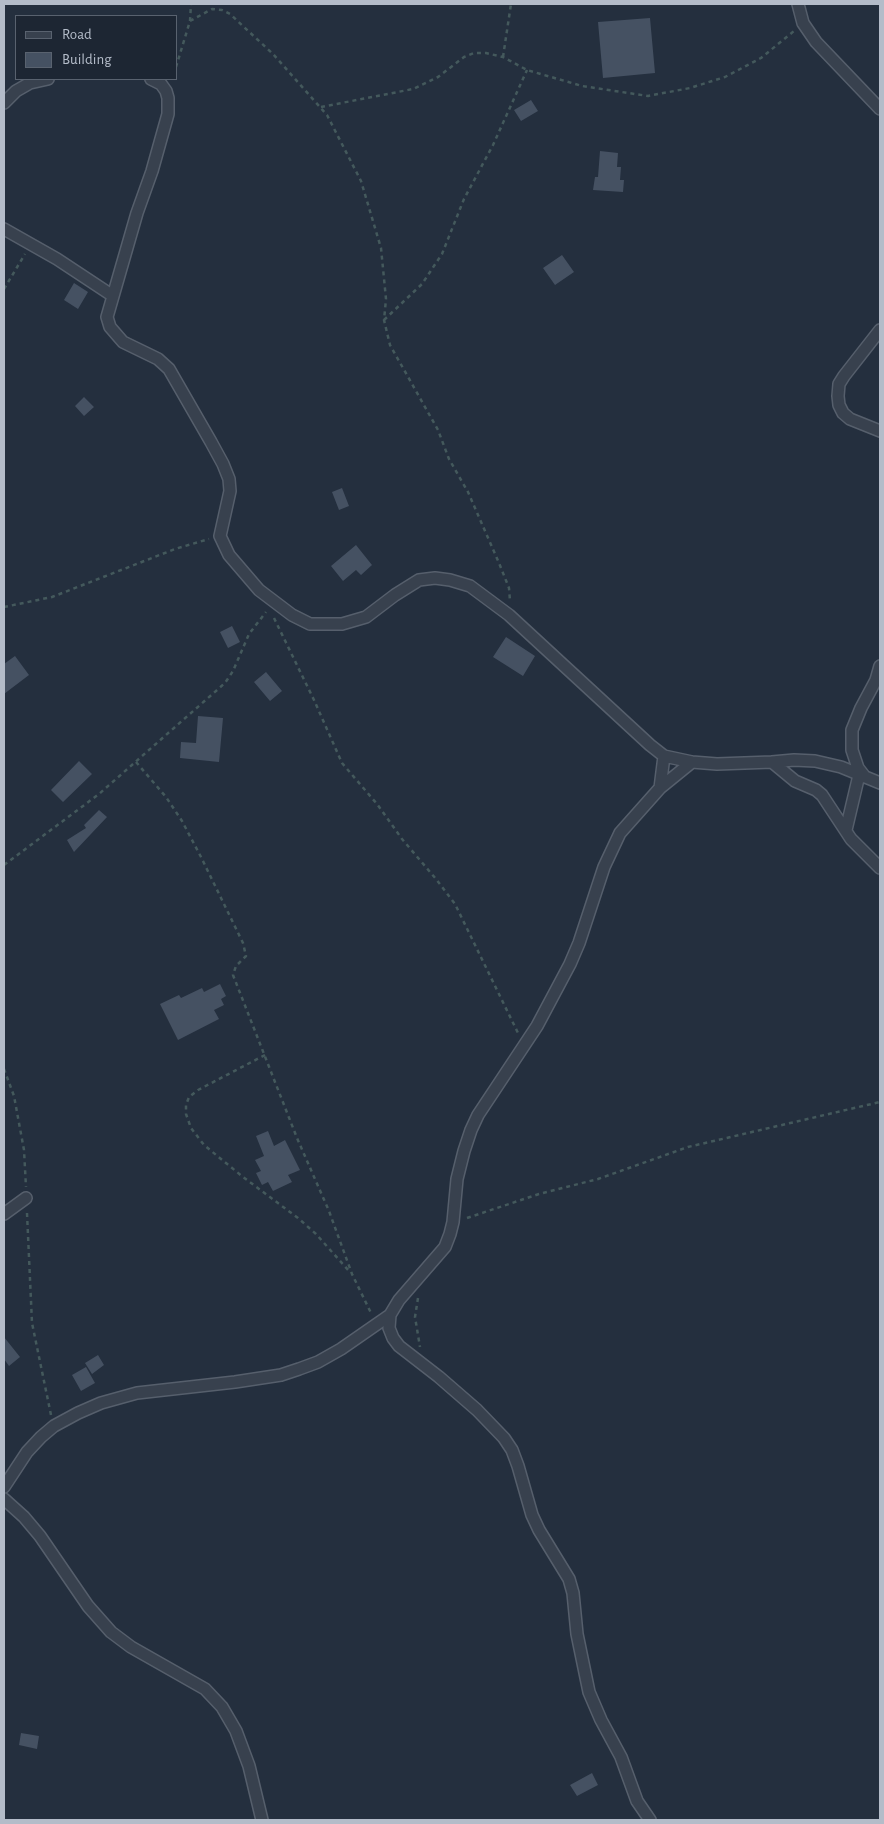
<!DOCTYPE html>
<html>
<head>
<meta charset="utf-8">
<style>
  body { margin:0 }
  #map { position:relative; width:884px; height:1824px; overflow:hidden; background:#242f3e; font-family:"Alegreya Sans",sans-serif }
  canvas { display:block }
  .frame { position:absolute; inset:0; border:5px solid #b4bcc9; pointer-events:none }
  .legend { position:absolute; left:15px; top:15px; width:162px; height:65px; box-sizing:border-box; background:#1d2633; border:1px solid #59626f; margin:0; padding:6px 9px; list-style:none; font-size:15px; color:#b4bcc9 }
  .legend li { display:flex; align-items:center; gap:10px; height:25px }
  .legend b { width:25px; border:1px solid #59626f }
</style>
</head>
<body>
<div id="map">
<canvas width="884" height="1824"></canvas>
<div class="frame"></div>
<ul class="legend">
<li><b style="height:6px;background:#38414e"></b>Road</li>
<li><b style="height:14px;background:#455162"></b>Building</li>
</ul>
</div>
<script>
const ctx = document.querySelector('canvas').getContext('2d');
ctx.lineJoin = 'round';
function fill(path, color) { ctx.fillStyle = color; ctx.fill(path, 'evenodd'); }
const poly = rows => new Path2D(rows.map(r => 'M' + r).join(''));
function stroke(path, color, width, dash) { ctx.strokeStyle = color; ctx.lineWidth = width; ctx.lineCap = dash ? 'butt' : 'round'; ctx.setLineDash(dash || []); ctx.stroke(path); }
fill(poly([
  [650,18,655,73,603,78,598,22],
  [531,100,538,111,521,121,514,110],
  [600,151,618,153,617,167,621,167,620,180,624,180,623,192,593,190,595,177,598,177],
  [562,255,574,272,555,285,543,268],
  [74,283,88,292,78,309,64,300],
  [84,397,94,407,84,416,75,406],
  [342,488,349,506,339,510,332,492],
  [356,545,372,565,361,575,356,570,343,581,331,566],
  [232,626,240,642,228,648,220,632],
  [506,637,535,656,523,676,493,657],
  [15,656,29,675,4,694,4,664],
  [266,672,282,691,270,701,254,682],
  [198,716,223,718,219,762,180,758,181,742,196,743],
  [79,761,92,774,63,802,51,790],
  [99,810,107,817,74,852,67,840,86,828,84,825],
  [220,984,226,996,221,999,224,1005,214,1010,219,1019,178,1040,160,1004,179,995,181,998,202,988,204,992],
  [268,1131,274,1146,285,1140,300,1170,288,1175,292,1182,273,1191,268,1182,262,1185,256,1173,261,1171,255,1160,264,1156,256,1136],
  [4,1337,20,1357,9,1366,4,1359],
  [98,1355,104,1365,92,1374,85,1363],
  [86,1367,95,1383,81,1391,72,1375],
  [21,1733,39,1736,37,1749,19,1745],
  [592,1773,598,1785,577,1796,570,1785]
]), '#455162');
const street = poly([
  [798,4,803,23,816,42,880,109],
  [151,79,161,84,166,91,168,98,168,114,152,171,137,213,107,317,110,327,123,342,158,359,169,369,211,442,223,464,229,479,230,491,220,536,229,555,259,590,292,615,310,624,342,624,366,617,395,595,419,580,435,578,450,580,470,586,509,615,650,745,664,756,692,762,717,764,772,762,794,760,815,761,841,767,880,783],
  [4,103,16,91,30,83,48,79],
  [4,229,57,259,113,296],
  [880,330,844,376,839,384,838,396,839,405,843,413,850,419,880,431],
  [772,762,795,781,816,790,822,795,851,839,880,868],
  [865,777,858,768,852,750,852,730,861,708,876,680,880,666],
  [660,788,664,756],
  [846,830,859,775],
  [4,1214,26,1198],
  [4,1487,27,1452,41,1437,54,1426,78,1413,101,1403,137,1393,235,1382,281,1375,299,1369,318,1362,341,1349,390,1315],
  [4,1499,24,1517,40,1536,88,1606,111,1632,131,1647,205,1689,222,1707,236,1731,249,1766,262,1820],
  [650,1820,637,1801,621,1757,601,1720,589,1692,577,1634,573,1593,569,1579,539,1530,532,1515,518,1466,512,1450,504,1438,477,1410,439,1377,399,1346,393,1338,389,1328,390,1315,399,1300,445,1247,450,1234,453,1222,457,1179,464,1151,471,1130,478,1115,537,1026,570,964,579,943,604,867,620,833,660,788,692,762]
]);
stroke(street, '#565f6c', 14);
stroke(poly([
  [190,21,212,9,222,10,230,14,273,54,327,115,361,181,381,248,386,299,384,320,390,345,438,430,449,459,468,492,499,563,509,588,510,601],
  [503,57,511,4],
  [176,67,190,21,191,4],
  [321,107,413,89,438,77,464,57,474,53,486,53,503,57,527,70,582,86,648,96,690,88,725,77,761,58,794,31],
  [4,289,25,254],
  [384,320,422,284,442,254,464,199,493,145,527,70],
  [4,607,52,597,175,549,209,539],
  [274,618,314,700,342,763,377,804,402,839,436,879,455,904,518,1033],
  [136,762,166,797,182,821,201,857,243,943,246,956,236,966,233,975,297,1138,329,1211,352,1274,371,1313],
  [4,865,99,794,225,683,233,671,249,634,266,612],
  [265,1055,198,1090,189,1097,186,1105,186,1114,191,1128,204,1145,243,1177,298,1218,316,1234,349,1271],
  [4,1069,14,1096,24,1150,26,1187],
  [27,1213,32,1323,51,1415],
  [467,1218,539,1194,598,1179,688,1147,880,1102],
  [418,1298,415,1317,420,1347]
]), '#44595c', 2.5, [4, 4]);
stroke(street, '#38414e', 11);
</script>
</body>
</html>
